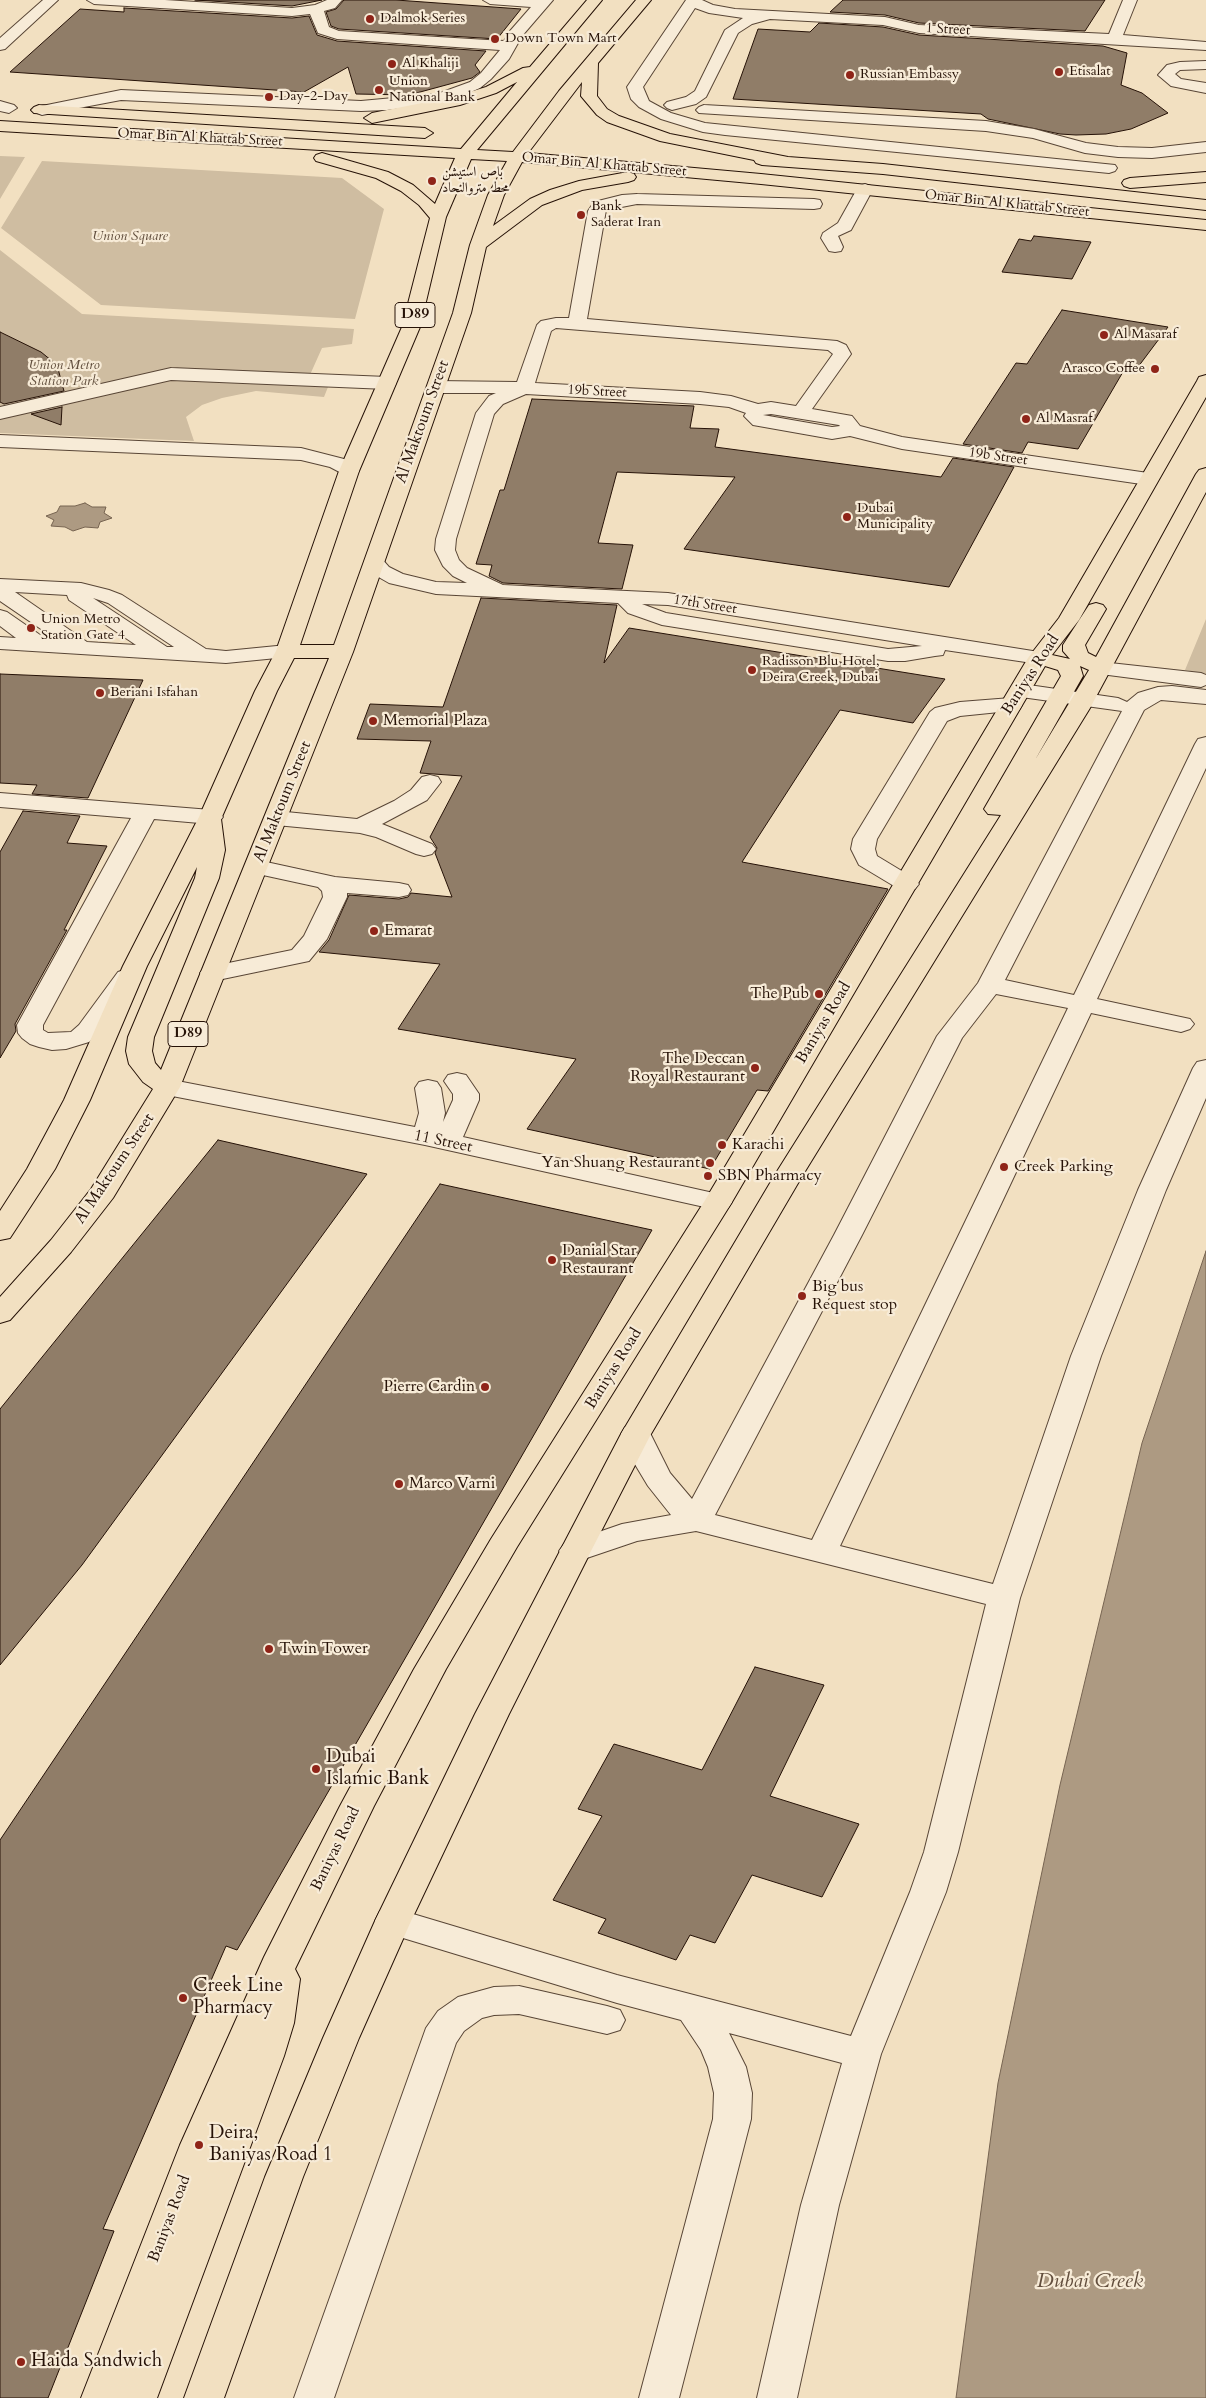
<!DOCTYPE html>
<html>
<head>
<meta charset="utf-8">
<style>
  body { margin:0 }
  canvas { display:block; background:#f2e0c1 }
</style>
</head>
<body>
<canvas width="1206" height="2398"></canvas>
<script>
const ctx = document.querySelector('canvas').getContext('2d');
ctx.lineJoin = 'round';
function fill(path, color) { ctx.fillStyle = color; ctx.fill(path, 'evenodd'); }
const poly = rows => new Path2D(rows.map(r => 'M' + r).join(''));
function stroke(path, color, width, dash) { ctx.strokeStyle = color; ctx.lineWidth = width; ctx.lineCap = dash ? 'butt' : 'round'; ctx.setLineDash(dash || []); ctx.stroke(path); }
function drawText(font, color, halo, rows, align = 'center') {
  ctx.font = font + ' Cardo,Amiri,serif'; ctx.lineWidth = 4.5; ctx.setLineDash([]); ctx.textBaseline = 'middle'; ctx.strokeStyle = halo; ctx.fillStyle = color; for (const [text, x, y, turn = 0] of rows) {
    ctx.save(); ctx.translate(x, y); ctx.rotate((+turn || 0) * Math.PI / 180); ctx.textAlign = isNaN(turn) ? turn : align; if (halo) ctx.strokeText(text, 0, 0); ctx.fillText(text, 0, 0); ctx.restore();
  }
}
fill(poly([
  [0,156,25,157,0,199],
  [42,161,342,178,384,209,355,319,101,305,1,228],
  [0,250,82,314,354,329,352,344,322,348,305,386,328,387,324,397,256,391,222,398,202,405,186,417,194,441,0,433],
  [1206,619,1206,674,1185,670]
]), '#cfbda1');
const water = poly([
  [85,503,92,507,106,507,104,513,112,518,100,522,98,528,85,527,73,531,65,527,51,526,54,520,46,516,57,512,60,506,75,506,85,503],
  [1206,1251,1206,2398,956,2398,998,2083,1060,1785,1142,1443,1206,1251]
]);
fill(water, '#ad9a82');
stroke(water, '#776451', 1);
const building = poly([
  [195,0,322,0,292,6,195,0],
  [344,0,396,0,521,9,497,39,339,29,331,26,326,12,336,9,344,0],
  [843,0,1105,0,1085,31,919,23,885,15,830,12,843,0],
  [124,8,292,18,309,16,317,35,337,41,486,51,475,65,480,72,472,78,409,95,356,94,348,67,304,92,10,72,80,9,124,12,124,8],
  [819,23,883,27,919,35,1103,46,1127,53,1121,85,1142,93,1168,113,1131,129,1106,134,1076,135,1060,134,988,119,981,114,733,99,758,29,810,32,819,23],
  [1034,236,1091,242,1072,279,1002,272,1019,239,1031,241,1034,236],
  [1062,310,1168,327,1138,367,1127,365,1078,449,1028,442,1022,453,963,444,1016,363,1027,364,1062,310],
  [0,332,41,352,57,365,64,391,4,404,0,402,0,332],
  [532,399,694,406,690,428,719,429,715,447,941,477,953,458,1014,467,949,587,684,549,735,477,617,472,598,543,633,545,622,589,503,583,489,576,492,565,476,564,500,490,504,490,532,399],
  [62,407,61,425,31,414,62,407],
  [481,598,617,605,604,663,629,628,945,679,913,723,840,710,742,862,888,889,768,1091,757,1090,710,1169,527,1129,576,1059,398,1029,440,964,319,952,329,940,349,895,399,899,408,897,411,893,452,897,435,853,437,848,430,837,462,776,420,773,431,741,357,739,370,704,443,707,481,598],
  [0,674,143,680,88,798,32,794,37,785,0,783,0,674],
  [23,811,80,816,67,843,107,846,64,930,67,930,15,1024,16,1031,0,1058,0,852,23,811],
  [218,1140,367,1174,82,1565,0,1665,0,1409,218,1140],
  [440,1184,652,1230,237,1950,226,1946,103,2229,114,2231,48,2398,0,2398,0,1840,440,1184],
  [755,1667,824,1685,770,1796,859,1824,822,1897,752,1875,715,1943,690,1935,676,1960,598,1933,606,1919,553,1900,602,1816,578,1809,614,1744,702,1770,755,1667]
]);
fill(building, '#907d68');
stroke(building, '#261207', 1);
const minor = poly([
  [43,0,58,0,5,49,0,50,0,38,43,0],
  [87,0,165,0,292,8,315,5,327,0,342,0,335,8,324,11,329,27,339,31,504,41,510,31,531,7,490,4,483,0,553,0,522,36,509,59,491,79,480,88,464,95,438,103,387,110,361,111,121,100,42,115,37,113,34,110,37,107,121,90,361,101,437,94,470,82,481,73,500,50,337,39,318,33,310,14,292,16,94,4,87,0],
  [686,0,702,0,713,5,735,9,885,17,919,25,1109,34,1123,0,1137,0,1123,35,1206,42,1206,50,919,33,883,25,770,19,752,24,738,33,706,97,696,104,672,110,667,108,664,105,667,102,686,97,695,91,725,30,743,18,709,13,695,8,643,87,649,101,671,113,705,123,1115,165,1117,168,1115,171,1109,173,725,135,703,132,661,119,639,107,631,99,627,87,686,0],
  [1206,61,1206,69,1180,70,1175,74,1181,79,1206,83,1206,93,1171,86,1158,75,1167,65,1180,62,1206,61],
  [0,101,14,105,17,108,9,113,0,111,0,101],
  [704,105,986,121,1034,129,1086,143,1118,147,1152,148,1206,142,1206,152,1152,158,1118,157,1085,153,1033,138,986,131,699,113,696,110,699,107,704,105],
  [865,184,871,186,873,189,851,230,838,236,843,247,841,251,835,252,829,251,821,238,823,233,838,223,857,189,859,186,865,184],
  [637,194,814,199,820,200,822,204,820,208,814,209,637,204,606,210,587,319,837,341,846,345,851,354,812,409,852,416,860,426,902,437,1148,473,1155,475,1158,479,1155,483,1148,485,902,449,850,436,832,439,753,425,744,416,746,413,729,407,700,404,526,394,503,404,494,414,456,539,455,550,459,560,467,568,503,585,668,593,1039,652,1047,653,1050,658,1047,663,1039,664,945,650,943,655,935,656,905,661,888,661,662,625,628,613,618,603,436,594,389,583,375,575,367,566,364,562,367,558,374,556,381,558,389,567,403,574,436,582,467,583,453,576,443,566,435,550,436,539,476,413,489,396,496,393,436,393,429,391,427,387,429,383,436,381,517,382,537,325,541,321,556,318,569,318,588,211,594,202,622,195,637,194],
  [556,328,828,350,833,354,796,406,771,402,758,404,731,396,700,392,535,383,551,331,556,328],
  [771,414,839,425,840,426,832,427,763,415,771,414],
  [642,604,668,605,922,646,888,649,666,613,642,604],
  [171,368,387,377,394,379,396,383,394,387,387,389,171,380,0,419,0,407,171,368],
  [0,435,301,448,344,459,359,471,356,475,349,477,330,467,301,460,0,447,0,435],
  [0,579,81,583,109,590,122,595,206,649,226,651,287,645,295,646,298,651,295,656,287,657,226,663,0,649,0,637,16,638,0,626,0,610,7,612,46,639,57,640,0,601,0,579],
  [15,592,67,595,69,600,136,645,87,642,15,592],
  [93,598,108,603,174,647,167,647,93,598],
  [1101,662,1201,673,1206,675,1206,685,1201,687,1093,673,1090,668,1093,663,1101,662],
  [1022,684,1118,698,1127,702,1138,693,1158,687,1172,686,1206,690,1206,704,1161,700,1144,710,1005,980,1074,995,1195,744,1198,739,1206,737,1206,768,1097,999,1190,1019,1194,1024,1190,1029,1181,1032,1091,1013,840,1546,993,1584,1071,1356,1138,1190,1193,1068,1197,1062,1206,1060,1206,1098,1166,1190,1101,1356,1020,1598,958,1852,946,1892,881,2054,839,2205,797,2398,757,2398,801,2205,842,2063,729,2033,746,2067,752,2093,751,2119,679,2398,639,2398,713,2119,714,2093,708,2067,701,2050,681,2020,617,2003,380,1931,375,1921,380,1911,393,1908,617,1975,851,2036,910,1892,924,1852,986,1604,696,1531,637,1541,575,1562,564,1558,559,1551,564,1544,622,1524,671,1515,648,1486,630,1456,621,1434,625,1427,636,1424,647,1427,670,1473,692,1499,834,1235,937,1036,978,983,1122,711,1014,696,1011,691,1014,686,1022,684],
  [996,994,1068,1008,812,1540,715,1515,862,1235,962,1038,996,994],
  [1011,698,1019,700,1022,705,1019,710,960,716,947,721,877,839,875,849,877,856,915,879,919,884,915,889,907,891,899,889,859,865,851,849,853,839,930,712,935,708,960,702,1011,698],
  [430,775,438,777,441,782,427,800,382,824,432,844,436,849,432,854,424,856,416,854,376,837,360,833,276,825,268,823,264,818,268,813,276,811,357,819,394,801,411,790,422,777,430,775],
  [0,793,211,810,219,812,223,817,219,822,211,824,154,819,43,1025,43,1030,48,1033,71,1032,79,1025,118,972,127,969,136,972,140,977,97,1035,89,1042,66,1049,52,1050,39,1047,30,1044,22,1038,18,1033,17,1025,131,818,0,807,0,793],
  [257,860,335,877,399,883,408,885,411,890,408,895,399,897,347,893,347,897,327,939,309,961,213,981,204,978,200,973,204,968,292,950,304,936,323,897,322,891,318,887,249,872,245,867,249,862,257,860],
  [457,1073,466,1075,479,1094,479,1100,463,1137,718,1194,728,1196,732,1202,728,1208,718,1210,425,1145,167,1095,158,1093,154,1087,158,1081,167,1079,415,1127,419,1113,415,1088,419,1082,428,1080,437,1082,441,1088,445,1113,443,1122,453,1100,453,1094,444,1081,448,1075,457,1073],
  [519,1986,607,2006,620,2010,625,2020,620,2030,607,2034,519,2014,494,2015,482,2018,464,2031,456,2043,334,2398,294,2398,426,2028,438,2011,458,1997,494,1987,519,1986]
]);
const major = poly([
  [587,0,602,0,477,150,513,152,559,91,636,0,651,0,598,63,597,96,607,109,619,116,670,134,788,157,883,164,1206,200,1206,210,883,174,762,165,756,163,754,160,660,141,607,122,597,115,581,96,582,82,528,153,761,174,1206,220,1206,230,761,184,522,162,504,195,493,226,530,199,550,190,579,181,628,172,634,174,636,177,634,180,628,182,582,190,542,205,486,247,471,313,353,652,180,1087,113,1198,71,1252,10,1320,0,1323,0,1297,51,1240,91,1189,153,1089,143,1082,129,1064,126,1051,128,1037,195,878,197,867,147,966,90,1100,55,1169,10,1238,0,1240,0,1211,27,1169,64,1100,123,966,199,817,255,691,276,651,339,471,402,327,430,218,419,205,401,191,376,178,316,161,314,158,316,155,322,153,388,172,413,185,435,204,455,158,0,131,0,121,461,149,517,82,496,93,460,105,372,123,364,118,372,113,457,96,486,87,523,68,530,67,587,0],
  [471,159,507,161,488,195,470,245,453,313,334,645,300,645,359,471,420,327,446,217,471,159],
  [294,658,329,658,161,1070,155,1063,152,1051,154,1037,219,878,225,850,221,819,277,691,294,658],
  [39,105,425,128,433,133,425,138,34,113,31,110,34,107,39,105],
  [1206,172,1206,182,1130,188,1124,186,1122,183,1124,180,1130,178,1206,172],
  [1206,375,1206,397,1079,620,1052,655,1070,659,1063,651,1063,645,1089,605,1096,603,1103,605,1106,609,1085,645,1088,653,1096,657,1196,474,1199,470,1206,468,1206,492,1090,708,804,1173,651,1434,591,1551,509,1714,411,1921,359,2038,303,2177,224,2398,184,2398,265,2177,323,2038,375,1921,475,1714,621,1434,776,1173,1001,815,988,814,984,809,1061,676,1058,670,1045,666,732,1202,517,1547,446,1669,374,1806,295,1969,300,1979,294,2023,284,2056,157,2398,81,2398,180,2145,264,1957,340,1806,414,1669,491,1539,704,1202,1028,658,1059,618,1197,381,1199,377,1206,375],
  [1080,666,1089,670,1035,760,1083,676,1080,666]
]);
stroke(minor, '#594636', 2);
stroke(major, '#261207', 2);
fill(minor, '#f7ebd7');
fill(major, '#f2e0c1');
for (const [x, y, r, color] of [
  [370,19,5,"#8f2418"],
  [495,39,5,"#8f2418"],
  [392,64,5,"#8f2418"],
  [1059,72,5,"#8f2418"],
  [850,75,5,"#8f2418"],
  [379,90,5,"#8f2418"],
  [269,97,5,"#8f2418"],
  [432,181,5,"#8f2418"],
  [581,215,5,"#8f2418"],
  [1104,335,5,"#8f2418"],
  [1155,369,5,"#8f2418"],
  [1026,419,5,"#8f2418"],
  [847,517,5,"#8f2418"],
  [31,628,5,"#8f2418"],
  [752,670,5,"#8f2418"],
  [100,693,5,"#8f2418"],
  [373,721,5,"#8f2418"],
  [374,931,5,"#8f2418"],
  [819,994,5,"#8f2418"],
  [755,1068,5,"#8f2418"],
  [722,1145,5,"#8f2418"],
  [710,1163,5,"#8f2418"],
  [1004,1167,5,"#8f2418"],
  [708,1176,5,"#8f2418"],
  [552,1260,5,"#8f2418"],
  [802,1296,5,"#8f2418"],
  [485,1387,5,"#8f2418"],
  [399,1484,5,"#8f2418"],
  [269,1649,5,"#8f2418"],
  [316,1769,5,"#8f2418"],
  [183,1998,5,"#8f2418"],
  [199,2145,5,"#8f2418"],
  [21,2362,5,"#8f2418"]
]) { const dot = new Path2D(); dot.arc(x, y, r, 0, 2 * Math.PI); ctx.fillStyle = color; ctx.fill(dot); stroke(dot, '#f7ebd7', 2); }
drawText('14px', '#261207', '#f7ebd7', [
  ["Dalmok Series",380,19],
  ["Down Town Mart",505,39],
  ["Al Khaliji",402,64],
  ["Etisalat",1069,72],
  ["Russian Embassy",860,75],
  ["Union",389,82],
  ["National Bank",389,98],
  ["Day-2-Day",279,97],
  ["باص استيشن",442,173],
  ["محط متروالنحاد",442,189],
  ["Bank",591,207],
  ["Saderat Iran",591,223],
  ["Al Masaraf",1114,335],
  ["Arasco Coffee",1145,369,"right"],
  ["Al Masraf",1036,419],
  ["Dubai",857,509],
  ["Municipality",857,525],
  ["Union Metro",41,620],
  ["Station Gate 4",41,636],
  ["Radisson Blu Hotel,",762,662],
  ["Deira Creek, Dubai",762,678],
  ["Beriani Isfahan",110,693]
], 'left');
drawText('14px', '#261207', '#f7ebd7', [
  ["1 Street",948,30,3],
  ["Omar Bin Al Khattab Street",200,138,3],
  ["Omar Bin Al Khattab Street",604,165,5],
  ["Omar Bin Al Khattab Street",1007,204,6],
  ["19b Street",597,392,3],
  ["19b Street",998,457,8],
  ["17th Street",705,605,9]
]);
drawText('italic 14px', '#614e3d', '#f7ebd7', [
  ["Union Square",130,237],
  ["Union Metro",64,366],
  ["Station Park",64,382]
]);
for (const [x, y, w] of [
  [415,315,40],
  [188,1034,40]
]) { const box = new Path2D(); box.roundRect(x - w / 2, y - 12.5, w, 25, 4); ctx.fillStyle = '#f7ebd7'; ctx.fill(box); stroke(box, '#261207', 1); }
drawText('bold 15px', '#261207', null, [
  ["D89",415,315],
  ["D89",188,1034]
]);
drawText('16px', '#261207', '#f7ebd7', [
  ["Al Maktoum Street",423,422,-70],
  ["Baniyas Road",1031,675,-57],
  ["Al Maktoum Street",283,802,-68],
  ["Baniyas Road",824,1023,-59],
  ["11 Street",443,1142,12],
  ["Al Maktoum Street",115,1169,-56],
  ["Baniyas Road",614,1369,-58],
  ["Baniyas Road",336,1849,-64],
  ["Baniyas Road",170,2219,-69]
]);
drawText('16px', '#261207', '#f7ebd7', [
  ["Memorial Plaza",383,721],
  ["Emarat",384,931],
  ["The Pub",809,994,"right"],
  ["The Deccan",745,1059,"right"],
  ["Royal Restaurant",745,1077,"right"],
  ["Karachi",732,1145],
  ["Yan Shuang Restaurant",700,1163,"right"],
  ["Creek Parking",1014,1167],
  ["SBN Pharmacy",718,1176],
  ["Danial Star",562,1251],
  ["Restaurant",562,1269],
  ["Big bus",812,1287],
  ["Request stop",812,1305],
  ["Pierre Cardin",475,1387,"right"],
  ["Marco Varni",409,1484],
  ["Twin Tower",279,1649]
], 'left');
drawText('19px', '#261207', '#f7ebd7', [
  ["Dubai",326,1758],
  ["Islamic Bank",326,1780],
  ["Creek Line",193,1987],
  ["Pharmacy",193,2009],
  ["Deira,",209,2134],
  ["Baniyas Road 1",209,2156],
  ["Haida Sandwich",31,2362]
], 'left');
drawText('italic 21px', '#634f3e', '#f7ebd7', [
  ["Dubai Creek",1090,2282]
]);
</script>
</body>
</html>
